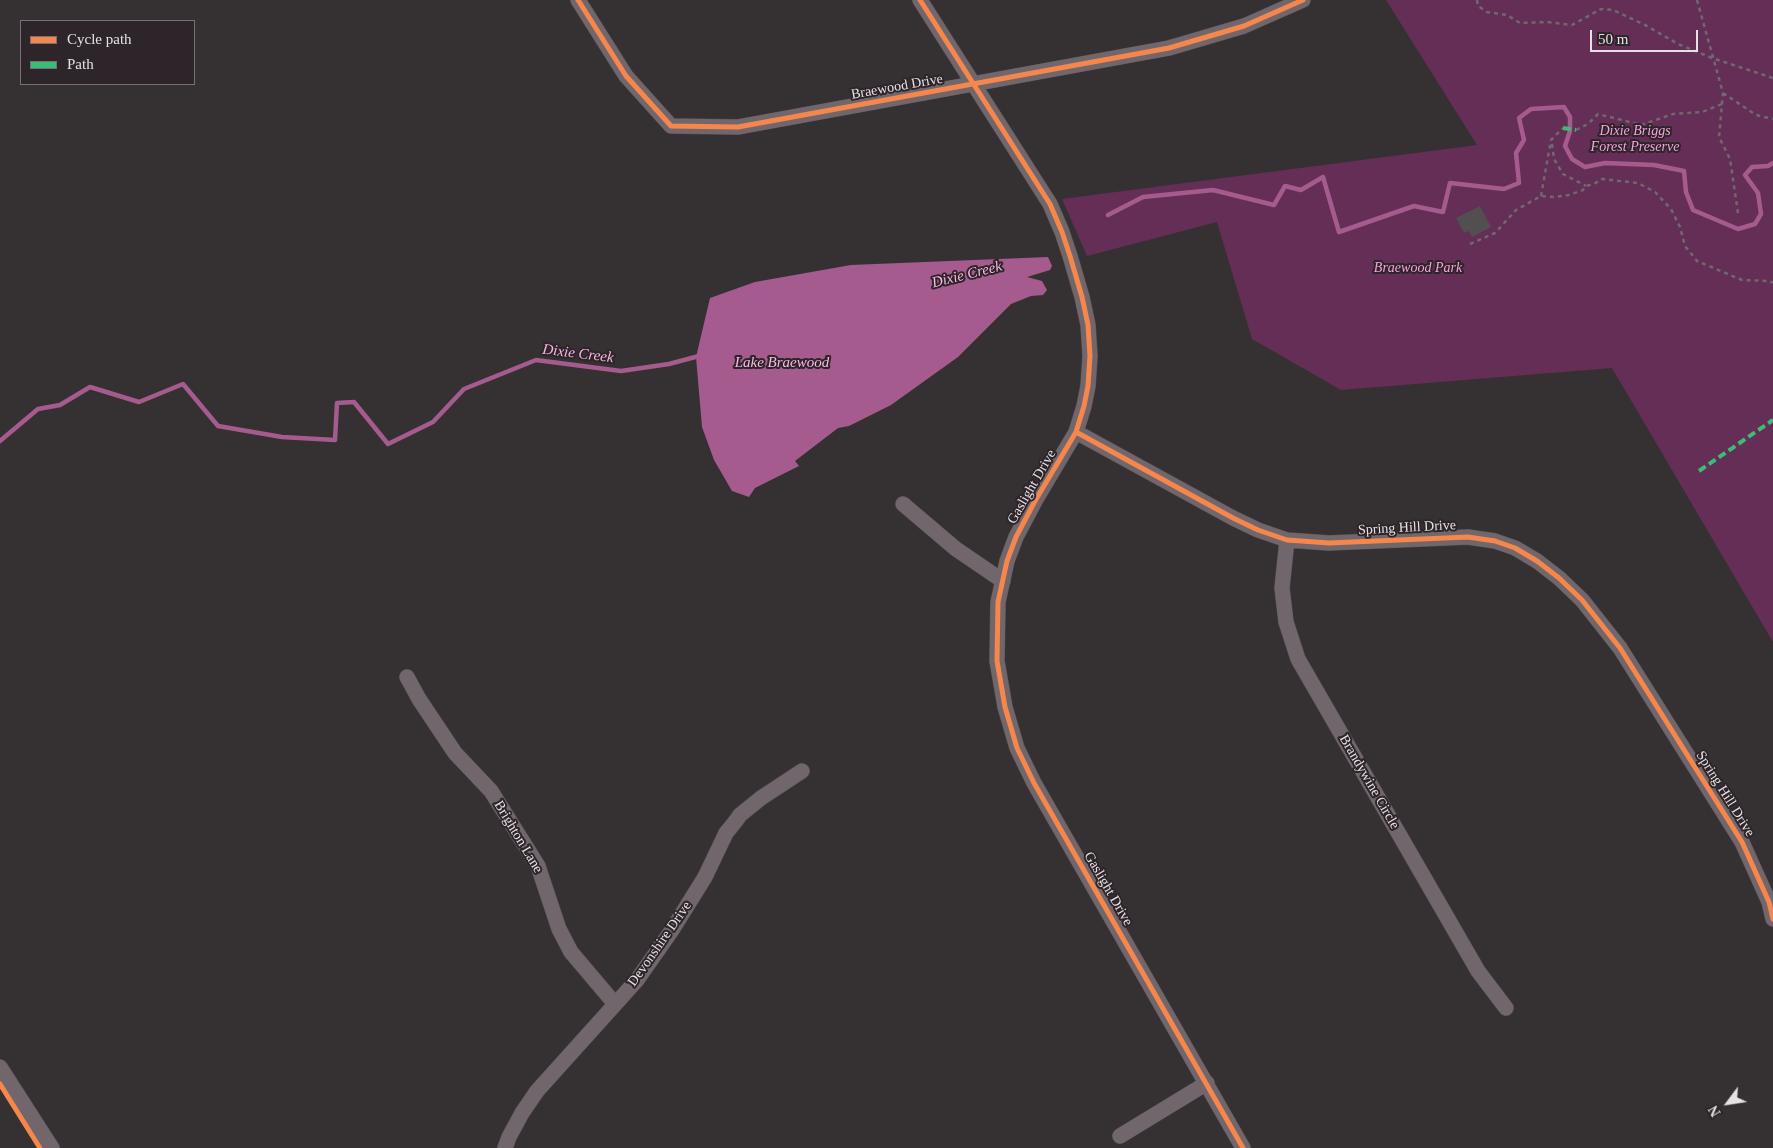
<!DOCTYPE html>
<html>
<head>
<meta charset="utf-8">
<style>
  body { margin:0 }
  #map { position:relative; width:1773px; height:1148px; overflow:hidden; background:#353133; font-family:Georgia,serif }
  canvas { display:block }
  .legend { position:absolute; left:20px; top:20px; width:175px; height:65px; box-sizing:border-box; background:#2d252a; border:1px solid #777074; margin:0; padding:6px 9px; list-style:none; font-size:15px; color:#e6e1e4 }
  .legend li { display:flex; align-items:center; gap:10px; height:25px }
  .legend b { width:25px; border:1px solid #777074 }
  .north { position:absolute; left:1703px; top:1078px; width:50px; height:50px; -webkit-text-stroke:4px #2d252a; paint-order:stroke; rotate:239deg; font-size:14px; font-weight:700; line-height:20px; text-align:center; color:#e6e1e4 }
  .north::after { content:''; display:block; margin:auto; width:18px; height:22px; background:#e6e1e4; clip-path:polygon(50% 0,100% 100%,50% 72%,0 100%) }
  .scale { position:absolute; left:1590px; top:30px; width:108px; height:22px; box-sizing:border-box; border:2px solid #e6e1e4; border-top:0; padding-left:6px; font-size:15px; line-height:18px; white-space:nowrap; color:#e6e1e4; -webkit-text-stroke:4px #2d252a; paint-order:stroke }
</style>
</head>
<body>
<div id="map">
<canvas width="1773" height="1148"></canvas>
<ul class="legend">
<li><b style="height:6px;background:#f5874c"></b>Cycle path</li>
<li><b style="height:6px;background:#3abd76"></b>Path</li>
</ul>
<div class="north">N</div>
<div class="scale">50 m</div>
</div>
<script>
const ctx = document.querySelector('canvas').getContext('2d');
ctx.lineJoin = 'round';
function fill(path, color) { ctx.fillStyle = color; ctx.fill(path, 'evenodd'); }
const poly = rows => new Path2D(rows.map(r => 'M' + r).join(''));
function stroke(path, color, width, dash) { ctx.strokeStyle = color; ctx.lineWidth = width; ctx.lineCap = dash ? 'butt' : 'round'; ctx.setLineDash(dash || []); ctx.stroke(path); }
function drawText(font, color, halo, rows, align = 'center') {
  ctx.font = font + ' Georgia,serif'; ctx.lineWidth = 4; ctx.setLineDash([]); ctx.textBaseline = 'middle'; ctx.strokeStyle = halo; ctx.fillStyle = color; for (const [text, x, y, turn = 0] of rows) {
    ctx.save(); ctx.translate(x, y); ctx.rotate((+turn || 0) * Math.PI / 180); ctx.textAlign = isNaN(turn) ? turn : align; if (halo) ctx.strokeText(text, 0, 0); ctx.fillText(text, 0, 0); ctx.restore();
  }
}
fill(poly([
  [1386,0,1773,0,1773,642,1612,368,1341,390,1252,339,1217,222,1087,256,1062,199,1477,145]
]), '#652e56');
fill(poly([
  [1048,257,1052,266,1050,270,1027,277,1042,281,1047,290,1043,295,1031,296,1011,304,958,357,891,405,849,426,838,428,795,461,799,466,755,488,749,497,732,491,714,460,702,427,696,357,710,298,755,282,851,265]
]), '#a55b8e');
stroke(poly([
  [1108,215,1143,197,1213,190,1274,205,1285,186,1301,190,1323,177,1339,232,1414,206,1443,212,1450,183,1504,189,1519,183,1516,153,1524,140,1519,118,1531,109,1564,107,1570,117,1570,131,1565,146,1572,159,1585,167,1605,163,1654,165,1684,171,1686,192,1693,210,1738,229,1755,224,1761,214,1758,193,1745,175,1752,167,1768,166,1773,163],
  [0,441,38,409,60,405,90,387,139,402,183,384,218,426,282,437,335,440,337,403,354,402,388,444,433,422,464,389,536,360,621,371,669,364,699,356]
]), '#a55b8e', 4.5);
fill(poly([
  [1480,206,1491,227,1472,237,1469,231,1464,233,1456,218]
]), '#524f51');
const minor = poly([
  [578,0,626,76,671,126,738,127,1169,48,1244,26,1303,0],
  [920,0,1050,204,1062,232,1070,256,1082,297,1088,325,1090,356,1088,386,1084,406,1076,432,1035,501,1016,537,1007,561,998,602,997,661,1005,707,1017,748,1034,783,1243,1148],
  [1076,432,1233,518,1258,530,1287,540,1329,543,1468,537,1495,541,1515,548,1537,561,1559,578,1582,600,1620,648,1742,842,1769,902,1773,919],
  [903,504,956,549,1003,581],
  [1287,540,1282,588,1286,622,1298,659,1478,971,1506,1008],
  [407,677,419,699,455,753,491,791,538,866,559,929,571,952,615,1004],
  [0,1067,52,1148],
  [1120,1136,1207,1083],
  [505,1148,509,1137,522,1113,537,1091,637,980,672,930,705,877,726,833,735,822,740,815,761,798,802,771]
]);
stroke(minor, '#504e4f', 16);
stroke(poly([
  [1477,0,1478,6,1487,12,1507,15,1520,23,1547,22,1572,25,1601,9,1613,10,1645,25,1678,44,1712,58,1773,78],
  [1697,0,1723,93,1719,137,1730,159,1738,213],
  [1723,93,1756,115,1773,119],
  [1576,130,1588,124,1598,114,1641,125,1673,114,1702,112,1722,104],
  [1552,144,1554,159,1563,174,1586,186],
  [1541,196,1551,140,1563,128],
  [1470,244,1495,233,1516,210,1541,196,1553,197,1569,195,1583,190,1586,186,1594,184,1602,179,1638,183,1655,192,1671,209,1680,227,1685,246,1697,261,1742,280,1769,281,1773,283]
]), '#70686e', 2.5, [4, 4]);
stroke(minor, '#70666c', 15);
stroke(poly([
  [1563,128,1576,130],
  [1699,471,1773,420]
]), '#3abd76', 4, [8, 4]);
stroke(poly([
  [578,0,626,76,671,126,738,127,1169,48,1244,26,1303,0],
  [920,0,1050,204,1062,232,1070,256,1082,297,1088,325,1090,356,1088,386,1084,406,1076,432,1035,501,1016,537,1007,561,998,602,997,661,1005,707,1017,748,1034,783,1243,1148],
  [1076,432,1233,518,1258,530,1287,540,1329,543,1468,537,1495,541,1515,548,1537,561,1559,578,1582,600,1620,648,1742,842,1769,902,1773,919],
  [0,1084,40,1148]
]), '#f5874c', 5);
drawText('14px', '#e6e1e4', '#2d252a', [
  ["Braewood Drive",897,87,-10],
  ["Gaslight Drive",1032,487,-60],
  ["Spring Hill Drive",1407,528,-3],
  ["Brandywine Circle",1369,782,60],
  ["Spring Hill Drive",1725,794,58],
  ["Brighton Lane",518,837,59],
  ["Gaslight Drive",1108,889,60],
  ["Devonshire Drive",660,944,-55]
]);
drawText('italic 14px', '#f7a1db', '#2d252a', [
  ["Dixie Briggs",1635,131],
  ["Forest Preserve",1635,147],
  ["Braewood Park",1418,268]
]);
drawText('italic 15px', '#fab8e3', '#2d252a', [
  ["Dixie Creek",967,275,-14],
  ["Dixie Creek",578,354,7],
  ["Lake Braewood",782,363]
]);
</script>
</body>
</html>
